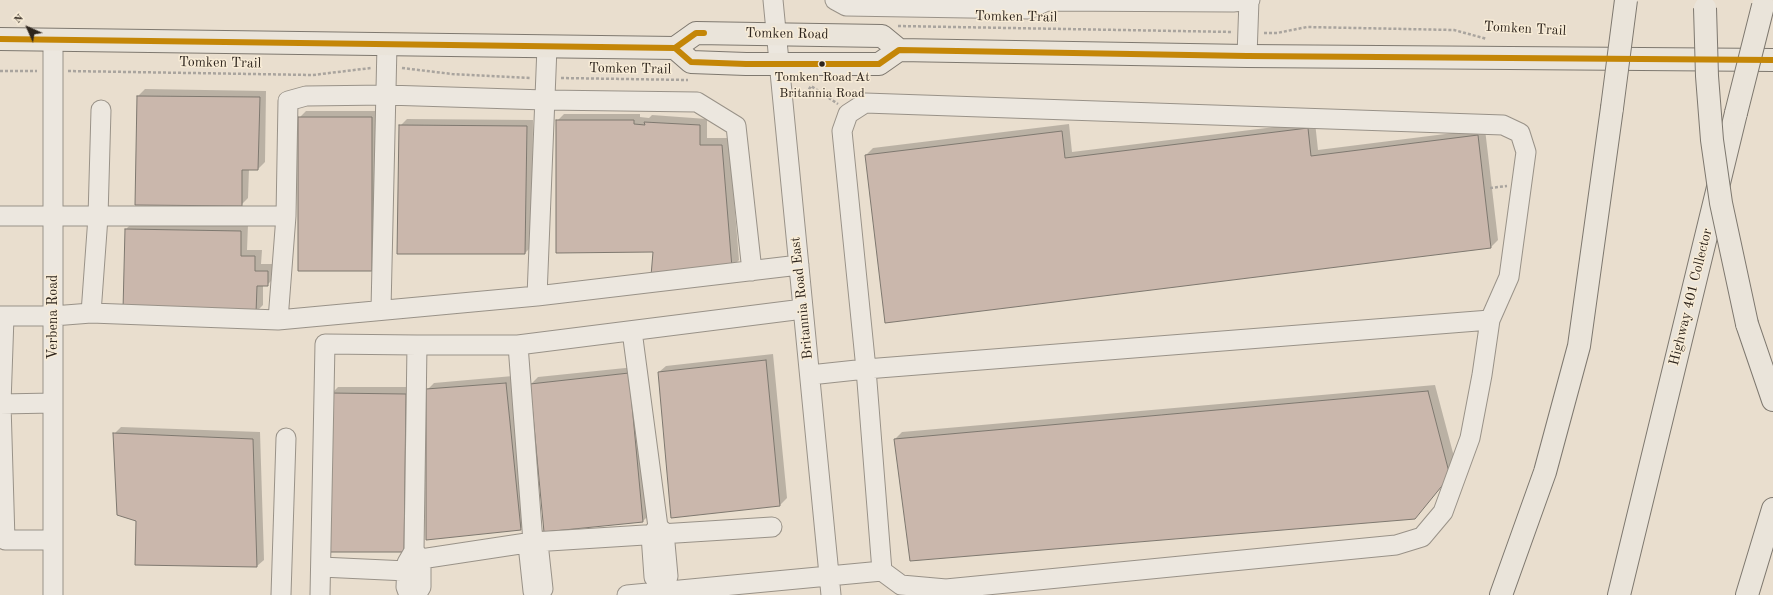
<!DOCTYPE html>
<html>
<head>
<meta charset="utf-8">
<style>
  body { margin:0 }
  #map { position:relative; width:1773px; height:595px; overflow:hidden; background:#e9dece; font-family:"Old Standard TT",serif }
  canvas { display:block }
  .north { position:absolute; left:8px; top:8px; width:40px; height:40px; -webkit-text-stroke:3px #f8ecd7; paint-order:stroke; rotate:315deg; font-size:11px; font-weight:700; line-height:16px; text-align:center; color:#2d241c }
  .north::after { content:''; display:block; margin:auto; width:14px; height:18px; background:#2d241c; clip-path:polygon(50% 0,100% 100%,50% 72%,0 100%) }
</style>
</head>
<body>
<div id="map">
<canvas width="1773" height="595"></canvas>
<div class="north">N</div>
</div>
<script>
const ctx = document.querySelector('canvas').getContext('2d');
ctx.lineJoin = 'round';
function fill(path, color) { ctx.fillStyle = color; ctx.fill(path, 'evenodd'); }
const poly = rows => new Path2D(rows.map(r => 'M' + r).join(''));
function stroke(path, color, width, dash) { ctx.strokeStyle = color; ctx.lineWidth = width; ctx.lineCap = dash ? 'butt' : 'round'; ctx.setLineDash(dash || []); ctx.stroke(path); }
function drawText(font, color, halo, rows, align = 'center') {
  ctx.font = font + ' "Old Standard TT",serif'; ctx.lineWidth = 3; ctx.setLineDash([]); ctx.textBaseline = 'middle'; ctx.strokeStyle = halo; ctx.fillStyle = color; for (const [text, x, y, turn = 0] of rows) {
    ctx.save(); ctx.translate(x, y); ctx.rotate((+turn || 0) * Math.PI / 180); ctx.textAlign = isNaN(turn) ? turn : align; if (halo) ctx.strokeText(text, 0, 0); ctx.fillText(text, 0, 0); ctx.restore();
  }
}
fill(poly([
  [145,89,266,91,265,162,258,169,249,169,248,198,241,205,136,204,138,96],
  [306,111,379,111,379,263,372,270,299,118],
  [564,114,640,114,640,117,649,118,652,115,707,119,707,138,729,138,739,260,732,267,655,251,557,121],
  [407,119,533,120,532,246,525,253,400,126],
  [1315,122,1318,150,1485,129,1498,240,1491,247,886,322,866,155,873,148,1069,124,1072,152],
  [133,222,248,225,247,250,262,250,261,264,275,264,274,278,267,285,263,285,263,305,256,312,124,309,126,229],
  [773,354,787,498,780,505,659,372,666,366],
  [635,367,650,514,643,521,545,531,531,384,538,377],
  [513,376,527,523,520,529,427,390,434,383],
  [1435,385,1457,468,1421,511,895,439,902,432],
  [338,387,413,387,411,544,404,551,331,394],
  [121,427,260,432,264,560,257,566,114,434]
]), '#0003');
const building = poly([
  [137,96,260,97,258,170,242,170,242,206,135,205,137,96],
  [298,117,372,117,372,271,298,271,298,117],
  [556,120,634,120,634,124,645,125,644,122,700,125,700,145,722,145,732,268,651,276,653,252,556,253,556,120],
  [399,125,527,126,525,254,397,254,399,125],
  [1308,128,1311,156,1478,135,1491,248,885,323,865,155,1062,131,1065,158,1308,128],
  [125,229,241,231,241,256,255,256,255,271,268,271,268,286,257,286,256,313,123,310,125,229],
  [766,360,780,506,671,518,658,372,766,360],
  [629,373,643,522,544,532,530,384,629,373],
  [506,383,521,530,426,540,426,389,506,383],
  [1428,391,1450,476,1415,519,910,561,894,439,1428,391],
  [330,393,406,394,404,552,328,552,330,393],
  [113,433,253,439,257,567,135,565,136,521,117,515,113,433]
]);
fill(building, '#cab7ac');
stroke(building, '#7e786f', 1);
const minor = poly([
  [773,0,831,595],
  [835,0,846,6,1029,9,1047,1,1233,2,1250,0],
  [53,40,53,595],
  [1247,56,1249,0],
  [0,216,286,216,288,101,306,96,386,95,545,100,697,102,736,126,752,271],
  [537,296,547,47],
  [381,309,387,45],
  [91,313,98,217,101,110],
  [0,316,53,316,91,313,278,320,286,216],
  [4,317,1,404,5,540,52,540],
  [278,320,537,296,799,265],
  [632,331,658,527],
  [417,345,518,345,803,309],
  [0,404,53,403],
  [534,547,539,552,543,589,538,594,533,591,529,554,534,547,533,542,772,527],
  [421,559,533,542,518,345],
  [321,567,407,571],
  [882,571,866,369,1490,320],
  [661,591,662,581,668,576,664,532,658,527,651,535,654,577,662,581],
  [281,595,286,438],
  [320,595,325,344,417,345,414,551],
  [409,595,406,587,407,563,414,551,421,559,421,587,416,595],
  [627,595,882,571,901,585,946,589,1396,545,1422,537,1443,512,1470,438,1482,375,1490,320,1509,277,1526,152,1520,133,1503,125,865,103,848,114,842,131,866,369,810,375]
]);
const major = poly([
  [0,39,675,48,696,33,882,36,899,50],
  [675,48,691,62,746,64,879,64,899,50,1247,56,1773,60]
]);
const highway = poly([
  [1747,324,1773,400],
  [1501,595,1545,472,1579,346,1612,108],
  [1619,595,1736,113],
  [1747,595,1773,509]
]);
stroke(minor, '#999288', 21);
stroke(major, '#7e786f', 24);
stroke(highway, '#7e786f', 24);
stroke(poly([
  [898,26,1233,32],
  [1264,33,1277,33,1307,27,1454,30,1487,39],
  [402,68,452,74,530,78],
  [0,71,37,71],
  [68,71,313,75,371,68],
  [561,78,688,80],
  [802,92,806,94,811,86,838,104],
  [1490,188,1507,186]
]), '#a9a49e', 2.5, [3, 2]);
stroke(minor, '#ece7df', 19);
stroke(major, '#eae4da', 22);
stroke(highway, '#eae4da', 22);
const highwayBridge = poly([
  [1705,8,1707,76,1712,140,1721,203,1747,324],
  [1612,108,1626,0],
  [1736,113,1763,6]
]);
stroke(highwayBridge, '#7e786f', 24, []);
stroke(highwayBridge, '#eae4da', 22);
stroke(poly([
  [0,39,675,48,696,33,704,33],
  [675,48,691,62,746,64,879,64,899,50,1247,56,1773,60]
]), '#c48607', 6);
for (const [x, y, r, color] of [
  [822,64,3.5,"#2d241c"]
]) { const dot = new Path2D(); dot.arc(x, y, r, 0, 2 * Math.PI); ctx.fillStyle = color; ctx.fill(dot); stroke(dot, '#f8ecd7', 1.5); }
drawText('13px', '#2d241c', '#f8ecd7', [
  ["Tomken Road At",822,78],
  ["Britannia Road",822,94]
]);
drawText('14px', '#2d241c', '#f8ecd7', [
  ["Tomken Trail",1016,17,1],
  ["Tomken Trail",1525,29,3],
  ["Tomken Road",787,34,1],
  ["Tomken Trail",220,63,1],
  ["Tomken Trail",630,69,1],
  ["Highway 401 Collector",1691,297,-76],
  ["Britannia Road East",802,298,-96],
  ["Verbena Road",53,317,-90]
]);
</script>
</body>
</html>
